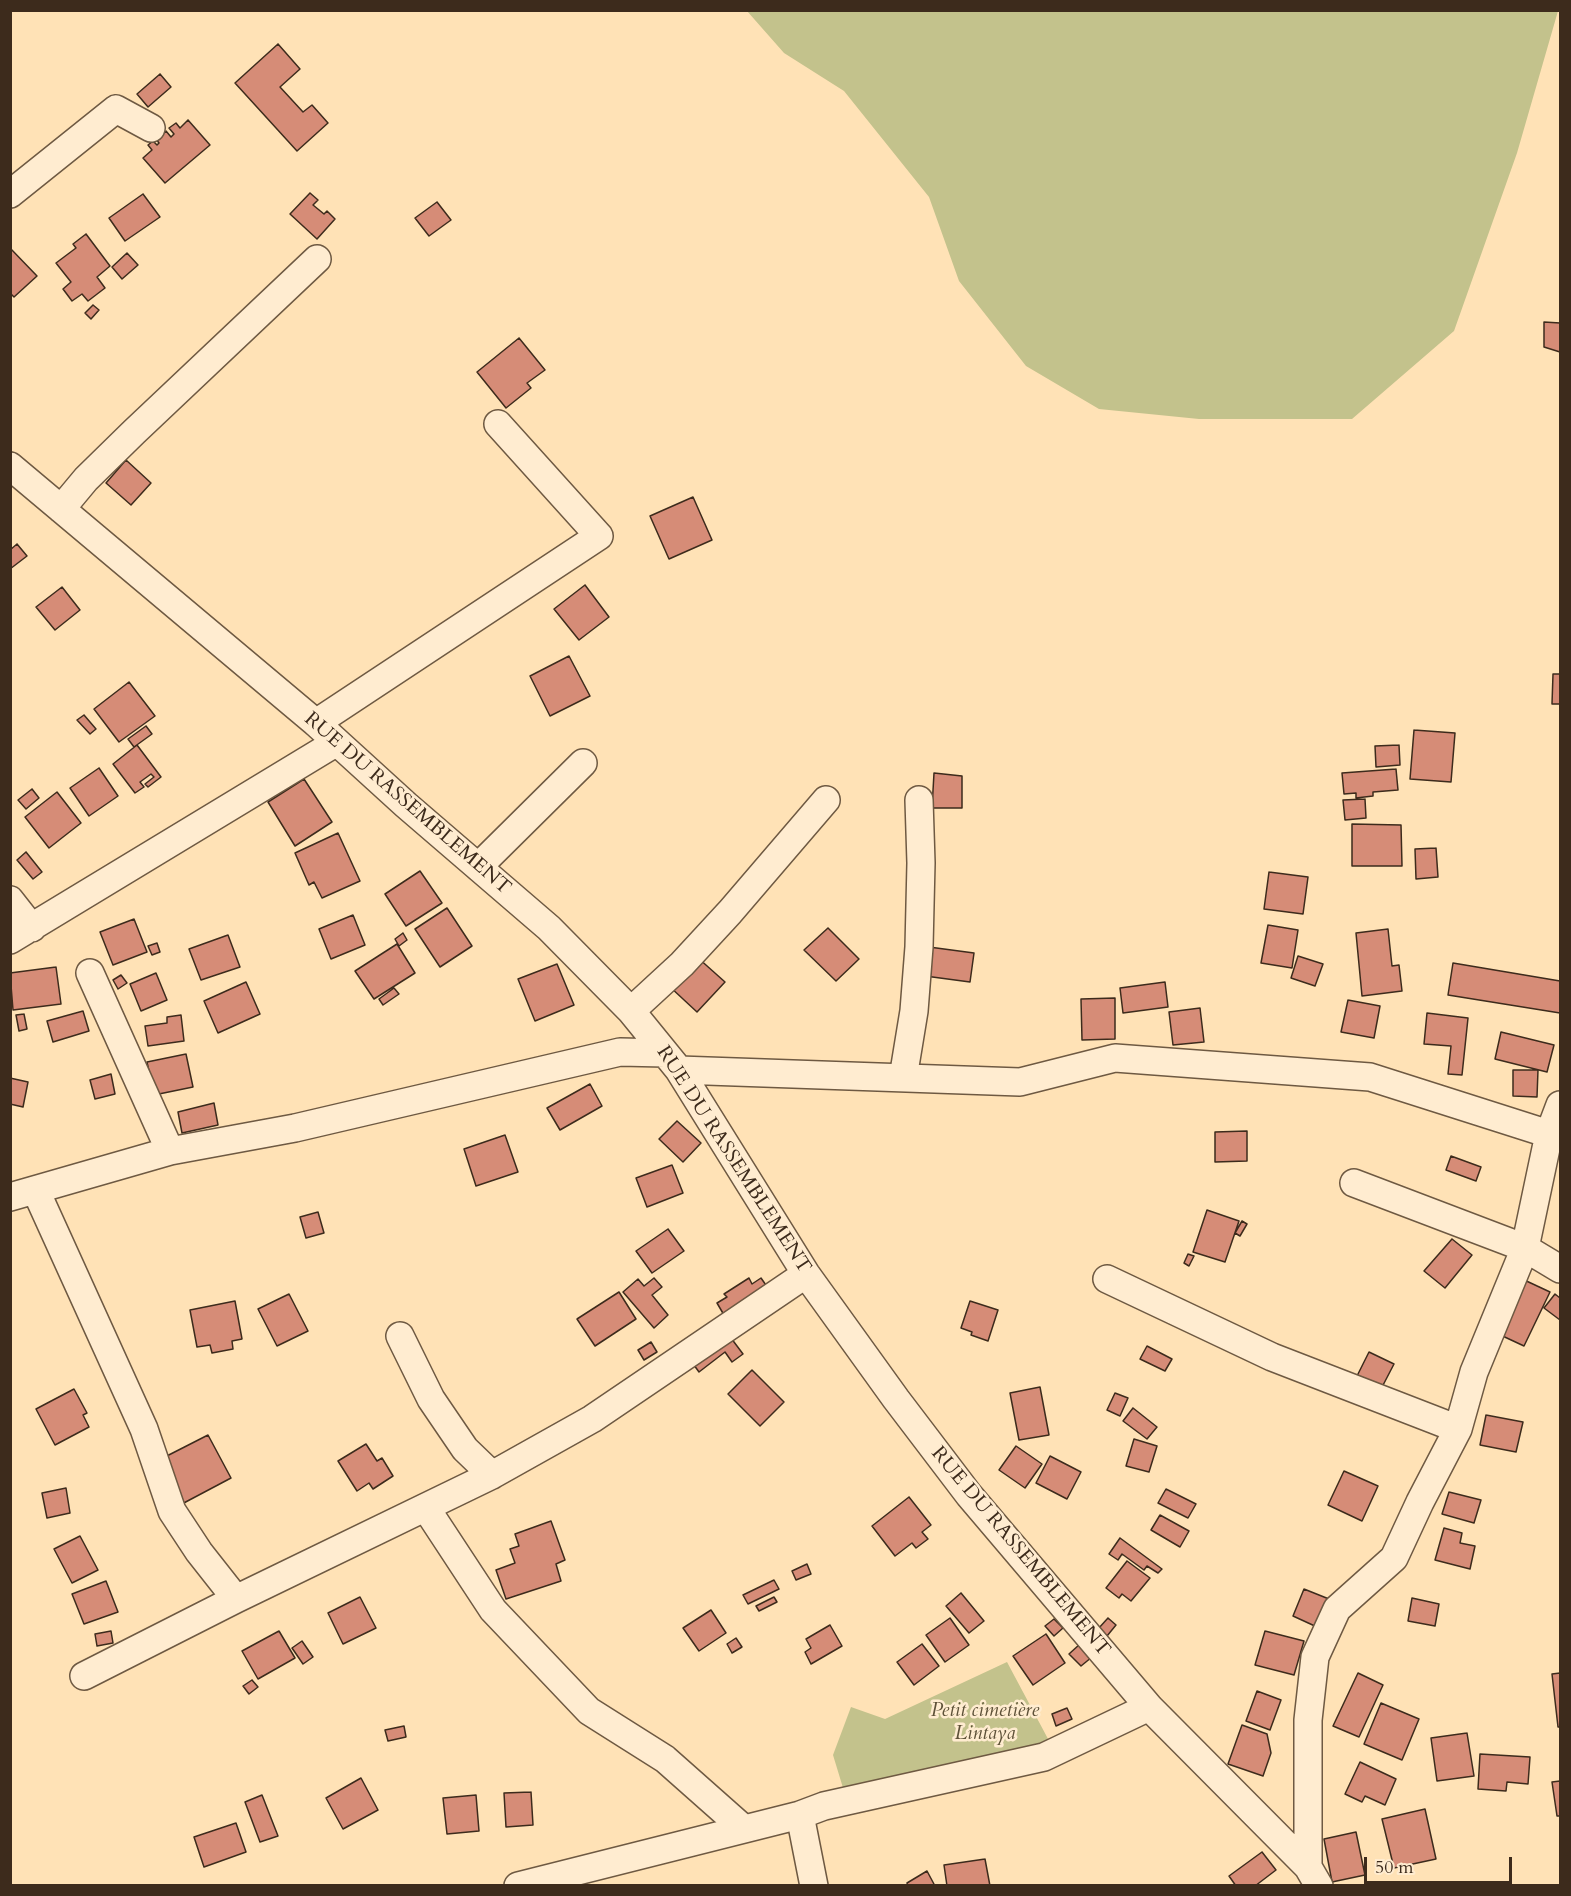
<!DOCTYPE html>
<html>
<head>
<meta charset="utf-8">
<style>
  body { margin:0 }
  #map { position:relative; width:1571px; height:1896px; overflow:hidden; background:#ffe2b6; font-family:Cardo,serif }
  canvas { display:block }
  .frame { position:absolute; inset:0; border:12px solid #3d2b1c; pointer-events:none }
  .scale { position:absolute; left:1364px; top:1857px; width:148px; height:27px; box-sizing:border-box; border:3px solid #3d2b1c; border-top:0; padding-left:8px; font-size:18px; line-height:21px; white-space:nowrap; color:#3d2b1c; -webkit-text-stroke:4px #ffecd0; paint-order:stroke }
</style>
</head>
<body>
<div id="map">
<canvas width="1571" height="1896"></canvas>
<div class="frame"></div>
<div class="scale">50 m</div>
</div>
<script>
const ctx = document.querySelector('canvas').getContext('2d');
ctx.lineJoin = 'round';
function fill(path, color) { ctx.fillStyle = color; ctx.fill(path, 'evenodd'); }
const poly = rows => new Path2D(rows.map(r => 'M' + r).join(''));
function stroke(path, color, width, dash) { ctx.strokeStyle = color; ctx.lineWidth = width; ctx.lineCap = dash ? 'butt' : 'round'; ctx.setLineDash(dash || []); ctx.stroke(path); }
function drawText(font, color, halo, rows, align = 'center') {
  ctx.font = font + ' Cardo,serif'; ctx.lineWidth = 5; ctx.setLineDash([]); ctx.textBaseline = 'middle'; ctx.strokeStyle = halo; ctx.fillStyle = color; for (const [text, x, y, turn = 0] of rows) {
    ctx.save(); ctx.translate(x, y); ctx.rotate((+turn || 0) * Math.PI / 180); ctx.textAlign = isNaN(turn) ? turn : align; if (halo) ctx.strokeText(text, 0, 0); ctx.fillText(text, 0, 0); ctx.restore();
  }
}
fill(poly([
  [747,11,1558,11,1517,153,1454,331,1352,419,1199,419,1099,409,1026,366,959,281,929,197,844,91,784,53],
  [1007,1662,1055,1752,847,1801,833,1755,851,1707,885,1719]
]), '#c3c28c');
const building = poly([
  [278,44,300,69,280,87,303,112,312,105,328,123,297,151,235,83,278,44],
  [160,74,171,87,148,107,137,94,160,74],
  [188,120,210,145,165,183,143,158,152,150,148,145,153,141,157,145,159,143,156,139,166,131,171,137,174,134,169,128,176,123,180,128,188,120],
  [310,193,318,200,313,205,324,214,327,211,335,219,317,239,290,214,310,193],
  [143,194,160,217,125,241,109,218,143,194],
  [437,202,451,220,429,236,415,218,437,202],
  [86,234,110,266,97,277,105,288,88,301,82,294,72,301,63,289,71,282,56,263,76,248,73,244,86,234],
  [10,248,37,276,14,297,10,293,10,248],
  [127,253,138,265,122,279,112,267,127,253],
  [93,305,99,310,91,319,85,313,93,305],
  [1544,322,1560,323,1560,352,1544,347,1544,322],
  [519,338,545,370,527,383,531,388,506,408,477,372,519,338],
  [126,460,151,483,131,505,106,483,126,460],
  [693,497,712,540,669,559,650,516,693,497],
  [17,544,27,556,10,569,10,550,17,544],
  [585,585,609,617,579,640,554,609,585,585],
  [62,587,80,610,55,630,36,607,62,587],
  [569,656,590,696,550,716,530,676,569,656],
  [1553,674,1560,674,1560,704,1552,704,1553,674],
  [129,682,155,716,119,742,94,709,129,682],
  [84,715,96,729,90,734,77,720,84,715],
  [146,726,152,734,134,747,128,739,146,726],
  [1414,730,1455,733,1451,782,1410,779,1414,730],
  [137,745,161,777,148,787,145,784,154,777,151,774,140,782,144,787,135,793,113,764,137,745],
  [1399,745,1400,765,1376,767,1375,746,1399,745],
  [99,768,118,796,89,816,70,788,99,768],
  [1396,769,1398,790,1373,792,1373,796,1356,798,1356,793,1344,794,1342,773,1396,769],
  [934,773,962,776,962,808,932,808,934,773],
  [304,779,332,822,295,846,268,802,304,779],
  [32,789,39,798,26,809,18,800,32,789],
  [57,792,81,823,49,848,25,817,57,792],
  [1365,799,1366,818,1345,820,1343,800,1365,799],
  [1352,824,1401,825,1402,866,1352,866,1352,824],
  [338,833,360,881,322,898,314,882,309,885,295,853,338,833],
  [1436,848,1438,877,1416,879,1415,849,1436,848],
  [26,852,42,872,33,879,17,860,26,852],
  [420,871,442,903,406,926,385,894,420,871],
  [1269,872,1308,877,1303,914,1264,909,1269,872],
  [447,908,472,946,440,967,415,929,447,908],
  [353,915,365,945,331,959,319,929,353,915],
  [134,919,147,952,113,965,100,932,134,919],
  [1268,925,1298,930,1292,968,1261,963,1268,925],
  [828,928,859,959,836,981,804,950,828,928],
  [1388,929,1392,966,1399,965,1402,991,1362,996,1356,933,1388,929],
  [403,933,407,940,399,946,395,939,403,933],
  [228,935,240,967,201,980,189,949,228,935],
  [157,943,160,952,152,955,148,946,157,943],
  [397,944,415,973,374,999,355,971,397,944],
  [929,947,974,953,970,982,925,976,929,947],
  [1298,956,1323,964,1315,986,1291,978,1298,956],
  [697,957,725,982,697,1012,669,986,697,957],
  [1453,963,1560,981,1560,1013,1448,995,1453,963],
  [557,964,574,1005,535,1021,518,979,557,964],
  [56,967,61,1004,13,1010,10,973,56,967],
  [156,973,167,1000,141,1011,130,984,156,973],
  [121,975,127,983,118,989,113,980,121,975],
  [246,982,260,1014,218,1033,204,1001,246,982],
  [1165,982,1168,1007,1123,1013,1120,988,1165,982],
  [394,988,399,994,383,1005,379,999,394,988],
  [1115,998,1115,1039,1082,1040,1081,999,1115,998],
  [1348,1000,1380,1006,1374,1038,1341,1032,1348,1000],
  [1200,1008,1204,1042,1173,1045,1169,1012,1200,1008],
  [83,1011,89,1031,53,1042,47,1021,83,1011],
  [1427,1013,1468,1018,1462,1075,1448,1074,1451,1046,1424,1044,1427,1013],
  [24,1014,27,1029,19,1031,16,1015,24,1014],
  [181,1015,184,1041,148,1046,145,1026,167,1023,167,1017,181,1015],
  [1501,1032,1554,1045,1547,1072,1495,1059,1501,1032],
  [186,1054,193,1087,154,1095,147,1062,186,1054],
  [1513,1070,1538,1070,1537,1097,1513,1096,1513,1070],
  [111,1074,115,1094,95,1099,90,1080,111,1074],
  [10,1078,28,1082,23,1107,10,1104,10,1078],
  [590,1084,602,1106,560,1130,547,1108,590,1084],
  [214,1103,218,1125,182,1133,178,1112,214,1103],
  [677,1121,701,1143,683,1162,659,1139,677,1121],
  [1247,1131,1247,1161,1215,1162,1215,1132,1247,1131],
  [505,1135,518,1172,476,1186,464,1149,505,1135],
  [1451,1156,1481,1167,1476,1181,1446,1170,1451,1156],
  [672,1165,683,1193,647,1207,636,1178,672,1165],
  [1207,1210,1239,1221,1225,1262,1193,1252,1207,1210],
  [318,1212,324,1233,306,1238,300,1217,318,1212],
  [1242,1221,1247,1224,1240,1236,1235,1233,1242,1221],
  [668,1229,684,1251,652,1273,636,1251,668,1229],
  [1452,1239,1472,1255,1445,1288,1424,1271,1452,1239],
  [1188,1254,1194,1256,1189,1266,1184,1263,1188,1254],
  [654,1278,662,1287,652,1295,668,1315,654,1328,623,1292,638,1279,644,1286,654,1278],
  [749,1278,752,1284,761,1278,768,1288,724,1315,717,1303,727,1297,724,1294,749,1278],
  [1520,1278,1550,1292,1524,1346,1494,1332,1520,1278],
  [619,1292,636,1319,595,1346,577,1319,619,1292],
  [289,1294,308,1331,277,1346,258,1309,289,1294],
  [1555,1294,1560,1298,1560,1320,1544,1308,1555,1294],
  [235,1301,242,1339,232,1341,233,1349,212,1353,210,1345,197,1347,190,1310,235,1301],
  [970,1301,998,1310,988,1341,971,1335,972,1332,961,1328,970,1301],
  [728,1334,743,1354,732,1362,725,1352,699,1372,691,1361,728,1334],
  [651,1342,657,1352,644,1360,638,1350,651,1342],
  [1147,1346,1172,1359,1165,1371,1140,1359,1147,1346],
  [1369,1352,1394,1364,1380,1391,1356,1378,1369,1352],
  [752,1370,784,1402,760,1426,728,1394,752,1370],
  [1040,1387,1049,1435,1019,1440,1010,1393,1040,1387],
  [74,1389,87,1413,83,1415,89,1427,55,1445,36,1409,74,1389],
  [1115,1393,1128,1398,1120,1416,1107,1410,1115,1393],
  [1133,1408,1157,1427,1147,1439,1123,1421,1133,1408],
  [1486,1415,1523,1422,1516,1452,1480,1445,1486,1415],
  [208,1435,231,1478,180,1505,157,1461,208,1435],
  [1134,1439,1157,1446,1149,1472,1126,1466,1134,1439],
  [366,1444,377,1461,382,1458,393,1476,373,1489,369,1483,357,1491,338,1461,366,1444],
  [1016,1446,1042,1464,1025,1488,999,1470,1016,1446],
  [1050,1456,1081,1472,1067,1499,1036,1483,1050,1456],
  [1344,1471,1378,1486,1362,1521,1328,1505,1344,1471],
  [66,1488,70,1513,47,1518,42,1493,66,1488],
  [1166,1489,1196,1504,1188,1518,1158,1503,1166,1489],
  [1449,1492,1481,1500,1474,1523,1442,1514,1449,1492],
  [909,1497,931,1525,922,1532,928,1539,916,1548,912,1543,895,1556,872,1526,909,1497],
  [1160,1515,1189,1531,1180,1547,1151,1530,1160,1515],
  [551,1521,565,1560,556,1564,561,1581,506,1599,496,1570,515,1563,510,1549,519,1546,515,1534,551,1521],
  [1444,1528,1462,1533,1460,1543,1475,1546,1470,1569,1435,1560,1444,1528],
  [80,1536,98,1570,72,1583,54,1549,80,1536],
  [1120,1538,1162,1569,1158,1573,1147,1566,1144,1570,1122,1554,1118,1560,1109,1554,1120,1538],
  [1127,1561,1150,1578,1131,1601,1122,1594,1119,1598,1106,1588,1127,1561],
  [807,1564,811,1574,796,1580,792,1571,807,1564],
  [774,1580,779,1589,748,1604,743,1595,774,1580],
  [106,1581,118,1612,84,1624,72,1594,106,1581],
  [1304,1589,1329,1599,1317,1627,1293,1616,1304,1589],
  [961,1593,984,1621,969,1633,946,1606,961,1593],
  [360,1597,376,1628,343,1644,328,1613,360,1597],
  [774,1597,777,1602,759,1611,756,1606,774,1597],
  [1412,1598,1439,1604,1435,1626,1408,1621,1412,1598],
  [711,1610,726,1633,699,1651,683,1628,711,1610],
  [950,1618,969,1645,945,1662,926,1635,950,1618],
  [1108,1618,1116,1625,1107,1636,1098,1629,1108,1618],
  [1054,1619,1063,1628,1054,1636,1045,1626,1054,1619],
  [830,1625,842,1646,811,1664,805,1652,811,1648,806,1639,830,1625],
  [111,1631,113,1643,97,1646,95,1634,111,1631],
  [279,1631,295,1658,258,1679,242,1651,279,1631],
  [1265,1631,1304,1641,1294,1675,1255,1665,1265,1631],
  [1046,1634,1065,1663,1033,1685,1013,1656,1046,1634],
  [736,1638,742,1647,732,1653,727,1644,736,1638],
  [302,1641,313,1657,303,1664,292,1648,302,1641],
  [922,1644,939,1666,914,1685,897,1662,922,1644],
  [1080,1644,1092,1657,1081,1666,1069,1654,1080,1644],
  [1358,1673,1383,1685,1359,1737,1333,1726,1358,1673],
  [1560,1673,1560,1727,1558,1727,1552,1674,1560,1673],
  [252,1680,258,1687,249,1694,243,1686,252,1680],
  [1257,1691,1281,1700,1270,1730,1246,1721,1257,1691],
  [1381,1703,1419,1719,1402,1760,1364,1744,1381,1703],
  [1067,1708,1072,1719,1056,1726,1052,1714,1067,1708],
  [1242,1725,1267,1734,1271,1753,1263,1776,1228,1764,1242,1725],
  [404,1726,406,1737,388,1741,385,1730,404,1726],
  [1467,1733,1474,1776,1437,1781,1431,1738,1467,1733],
  [1480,1754,1530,1757,1528,1784,1507,1782,1506,1791,1478,1789,1480,1754],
  [1360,1762,1396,1779,1385,1805,1365,1796,1362,1802,1345,1794,1360,1762],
  [361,1778,378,1810,343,1829,326,1798,361,1778],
  [1560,1781,1560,1816,1557,1816,1552,1782,1560,1781],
  [531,1792,533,1825,506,1827,504,1793,531,1792],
  [262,1795,278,1836,260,1842,245,1802,262,1795],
  [476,1795,479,1831,447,1834,443,1798,476,1795],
  [1425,1809,1436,1859,1394,1868,1382,1819,1425,1809],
  [236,1823,246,1852,204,1867,194,1837,236,1823],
  [1356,1832,1365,1875,1332,1882,1324,1839,1356,1832],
  [1262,1852,1276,1870,1255,1886,1236,1886,1229,1876,1262,1852],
  [985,1859,990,1886,947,1886,944,1865,985,1859],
  [927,1871,935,1886,908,1886,907,1883,927,1871]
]);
fill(building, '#d68c77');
stroke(building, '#3d2b1c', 1.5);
const minor = poly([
  [10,194,116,109,151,128],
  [10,466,316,723,406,805,549,928,631,1011,679,1070,806,1274,896,1399,969,1495,1149,1707,1308,1867,1319,1886],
  [61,509,86,479,134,432,317,259],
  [316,723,599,536,498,424],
  [478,867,583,763],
  [10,900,32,928],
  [10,940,337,742],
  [90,973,170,1151],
  [631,1011,682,964,730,912,826,800],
  [679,1070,1020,1082,1115,1058,1370,1077,1549,1134],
  [903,1078,914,1011,919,947,921,863,919,800],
  [1354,1183,1525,1248,1560,1269],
  [36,1191,144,1429,172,1511,199,1552,236,1599],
  [10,1197,170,1151,295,1128,620,1052,665,1053],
  [1107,1279,1272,1357,1458,1429],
  [400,1336,431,1399,465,1449,492,1475],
  [426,1508,493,1610,589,1711,665,1759,744,1829],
  [84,1676,236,1599,492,1475,592,1419,806,1274],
  [800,1815,814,1886],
  [1308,1867,1308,1720,1315,1657,1337,1609,1394,1558,1420,1502,1458,1429,1474,1372,1525,1248,1549,1134,1560,1105],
  [518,1886,800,1815,824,1806,1044,1757,1149,1707]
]);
stroke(minor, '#6e5942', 30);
stroke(minor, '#ffecd0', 27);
drawText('20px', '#3d2b1c', '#ffecd0', [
  ["RUE DU RASSEMBLEMENT",407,804,41],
  ["RUE DU RASSEMBLEMENT",733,1160,57],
  ["RUE DU RASSEMBLEMENT",1020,1552,50]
]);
drawText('italic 20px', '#5e5138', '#ffecd0', [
  ["Petit cimetière",985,1711],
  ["Lintaya",985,1734]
]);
</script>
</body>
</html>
